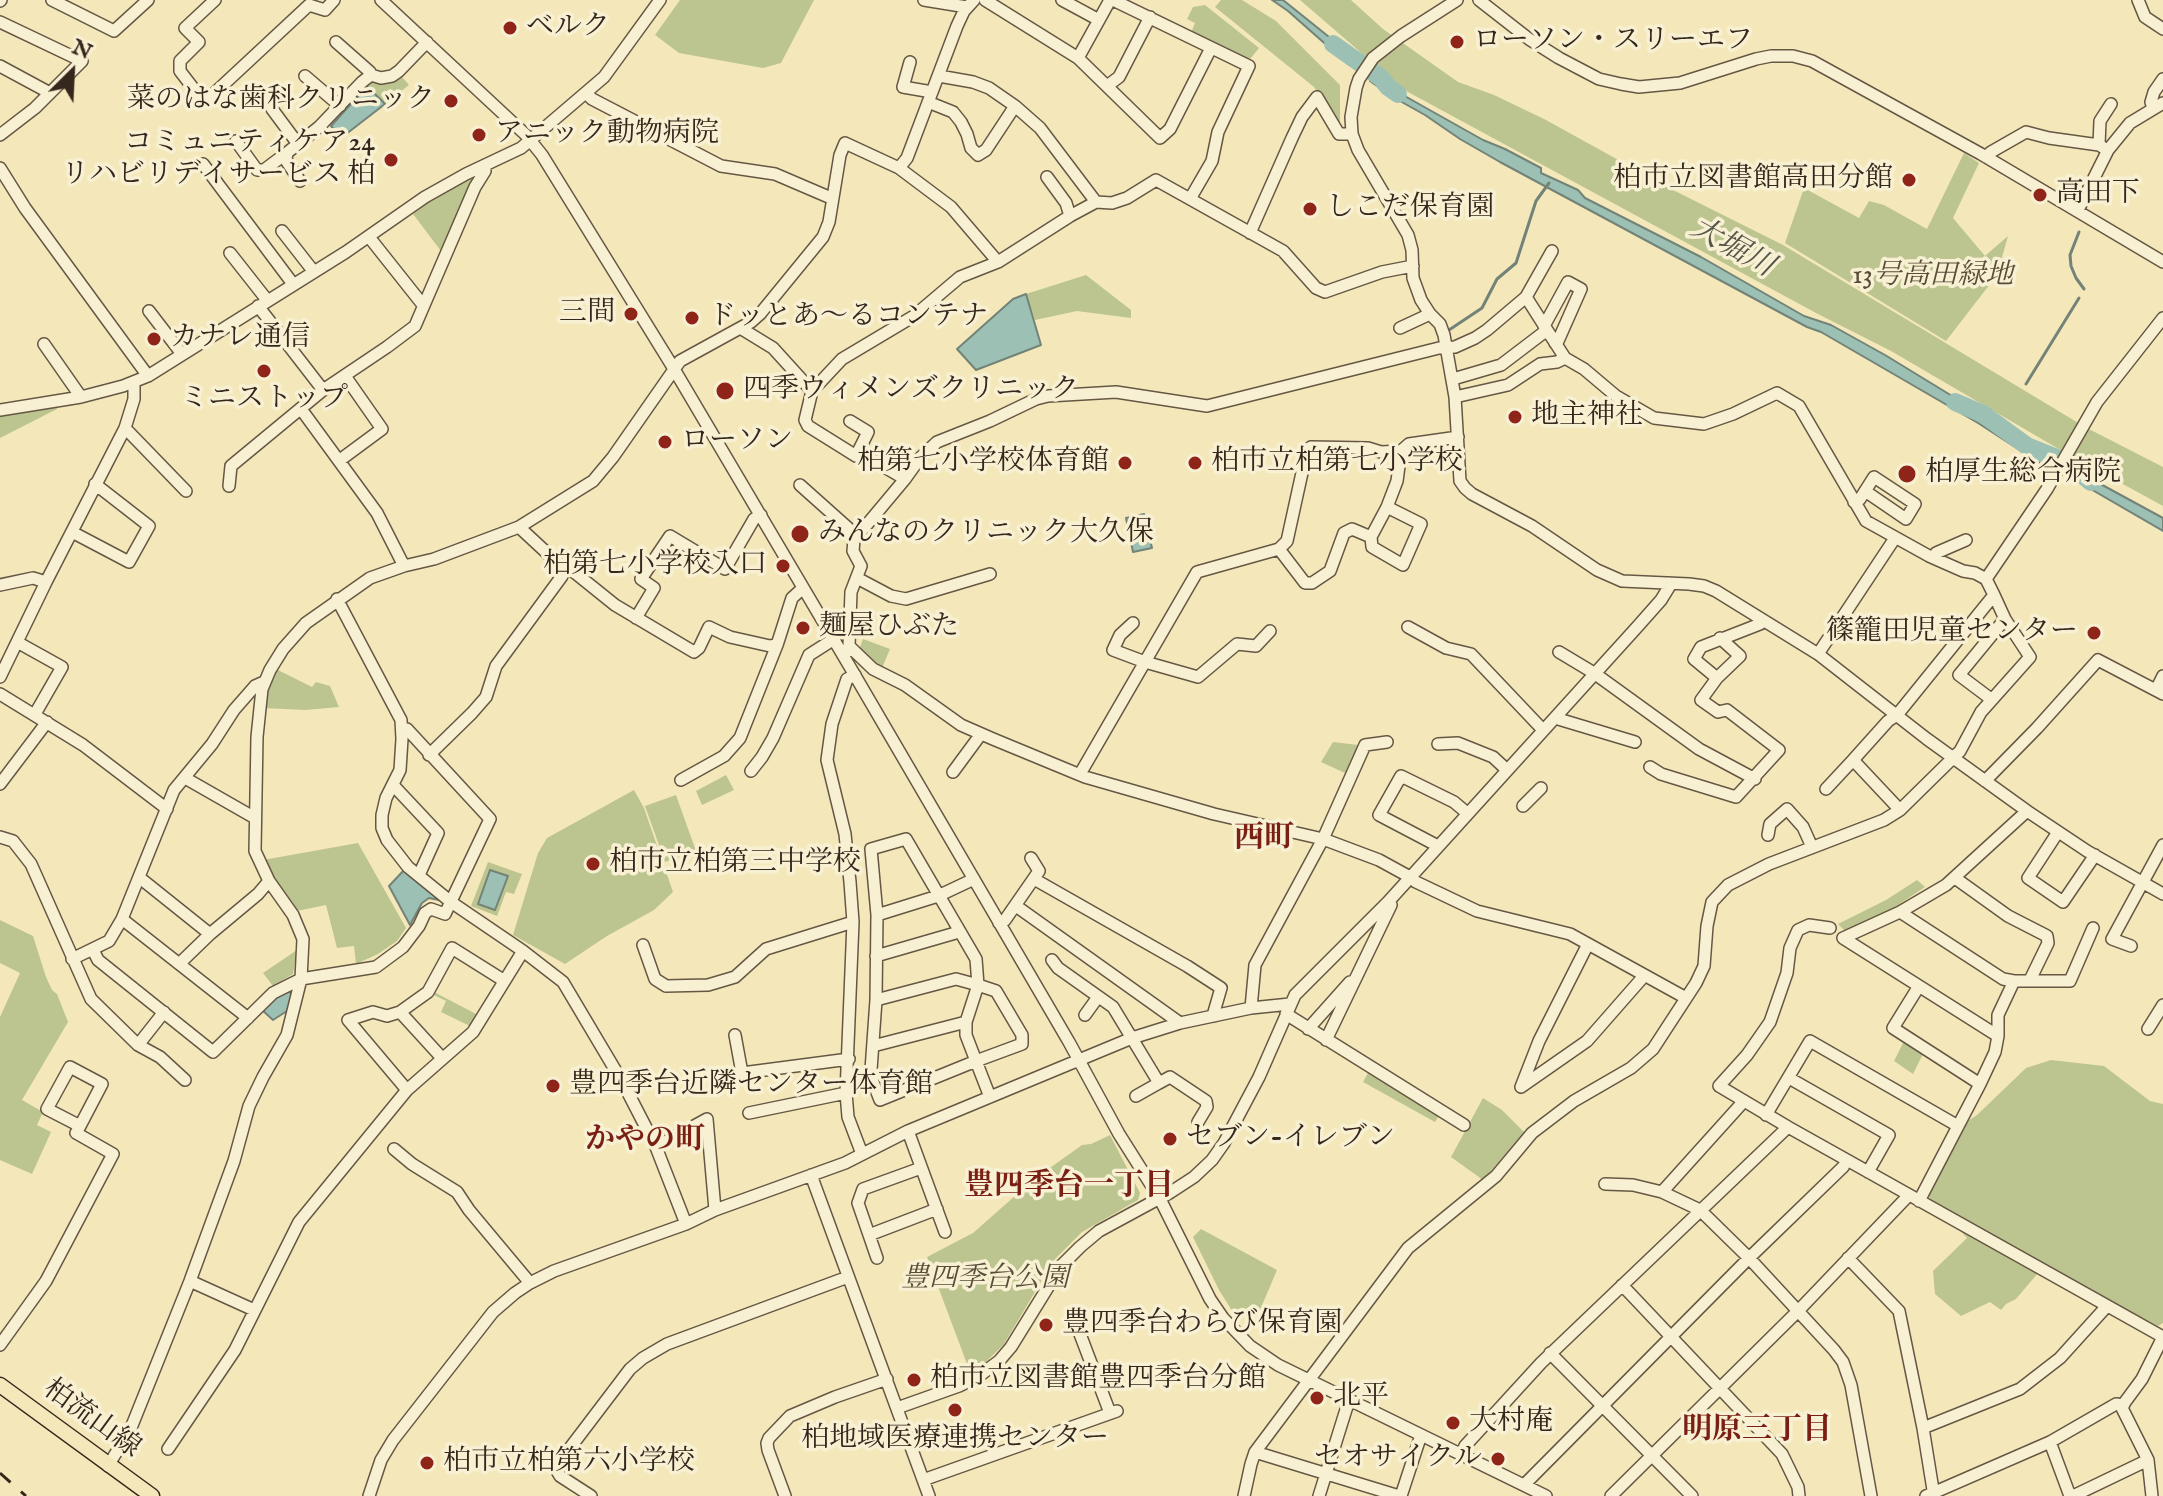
<!DOCTYPE html>
<html>
<head>
<meta charset="utf-8">
<style>
  body { margin:0 }
  #map { position:relative; width:2163px; height:1496px; overflow:hidden; background:#f4e8bb; font-family:"IM FELL English",serif }
  canvas { display:block }
  .north { position:absolute; left:32px; top:32px; width:80px; height:80px; -webkit-text-stroke:6px #f8f0d3; paint-order:stroke; rotate:24deg; font-size:22px; font-weight:700; line-height:32px; text-align:center; color:#36271d }
  .north::after { content:''; display:block; margin:auto; width:28px; height:36px; background:#36271d; clip-path:polygon(50% 0,100% 100%,50% 72%,0 100%) }
</style>
</head>
<body>
<div id="map">
<canvas width="2163" height="1496"></canvas>
<div class="north">N</div>
</div>
<script>
const ctx = document.querySelector('canvas').getContext('2d');
ctx.lineJoin = 'round';
function fill(path, color) { ctx.fillStyle = color; ctx.fill(path, 'evenodd'); }
const poly = rows => new Path2D(rows.map(r => 'M' + r).join(''));
function stroke(path, color, width, dash) { ctx.strokeStyle = color; ctx.lineWidth = width; ctx.lineCap = dash ? 'butt' : 'round'; ctx.setLineDash(dash || []); ctx.stroke(path); }
function drawText(font, color, halo, rows, align = 'center') {
  ctx.font = font + ' "IM FELL English","Noto Serif JP",serif'; ctx.lineWidth = 7; ctx.setLineDash([]); ctx.textBaseline = 'middle'; ctx.strokeStyle = halo; ctx.fillStyle = color; for (const [text, x, y, turn = 0] of rows) {
    ctx.save(); ctx.translate(x, y); ctx.rotate((+turn || 0) * Math.PI / 180); ctx.textAlign = isNaN(turn) ? turn : align; if (halo) ctx.strokeText(text, 0, 0); ctx.fillText(text, 0, 0); ctx.restore();
  }
}
fill(poly([
  [680,0,814,0,781,63,763,68,679,53,655,35],
  [1221,0,1242,0,1276,21,1340,85,1340,128,1314,87,1215,7],
  [1300,0,1351,0,1383,29,1458,82,1494,95,1546,120,1669,188,1783,245,2085,427,2163,467,2163,506,2057,448,1891,351,1816,313,1408,92,1375,68,1358,50],
  [1205,5,1259,48,1251,58,1246,59,1191,33,1195,23,1187,19,1193,7],
  [401,76,409,85,385,104,367,86,371,83,394,80],
  [1964,153,1979,163,1953,218,1985,256,2008,236,1997,275,1946,341,1785,243,1804,188,1859,218,1869,201,1884,205,1927,229],
  [480,175,441,251,413,214,451,186],
  [1086,275,1131,310,1131,318,1077,311,1035,320,1026,294],
  [57,405,57,409,0,438,0,415],
  [863,639,890,649,882,668,875,666,860,647],
  [276,669,312,687,316,682,330,686,339,707,305,710,263,708,269,686],
  [1333,742,1358,745,1345,773,1321,762],
  [726,775,734,790,702,805,696,791],
  [634,790,644,808,673,892,654,910,607,936,565,964,513,935,538,853,547,838],
  [676,795,696,851,665,862,645,806],
  [358,843,406,928,397,941,378,954,356,964,354,946,337,948,326,905,297,911,271,876,263,860],
  [488,862,522,874,514,894,506,892,497,916,471,906],
  [1917,880,1925,887,1895,907,1846,932,1838,924,1886,900],
  [0,920,33,936,46,977,52,990,57,994,68,1022,22,1100,43,1112,37,1125,51,1132,32,1174,0,1160,0,1017,20,973,0,963],
  [297,950,293,974,273,986,263,973],
  [434,992,478,1015,470,1026,441,1012,446,1001,432,994],
  [1904,1041,1923,1054,1913,1074,1894,1061],
  [2051,1060,2104,1066,2150,1101,2163,1104,2163,1323,2158,1326,2041,1264,2038,1273,2016,1299,2006,1304,2001,1310,1990,1302,1961,1316,1935,1294,1933,1271,1967,1238,1927,1195,1963,1124,1977,1115,2026,1068],
  [1369,1071,1440,1114,1435,1122,1363,1082],
  [1483,1098,1502,1110,1524,1132,1483,1180,1451,1157],
  [1110,1135,1140,1193,1138,1200,1082,1232,1054,1260,1004,1344,986,1362,970,1372,927,1257,973,1233,1033,1180,1082,1145,1091,1144],
  [1201,1229,1277,1270,1260,1310,1236,1317,1219,1290,1193,1237]
]), '#bcc58f');
const water = poly([
  [1272,0,1283,0,1354,57,1348,64,1288,11,1272,0],
  [1375,73,1403,95,1483,140,1505,149,1541,168,1541,173,1578,190,1585,198,1701,257,1804,316,1831,325,1885,355,2052,457,2047,465,2041,464,1978,423,1821,332,1807,327,1500,162,1460,139,1425,115,1391,96,1370,81,1375,73],
  [367,86,385,104,341,138,331,126,367,86],
  [1026,294,1041,345,976,370,957,349,1013,299,1026,294],
  [2066,462,2084,475,2163,518,2163,531,2063,473,2066,462],
  [1144,514,1152,548,1133,552,1126,518,1144,514],
  [405,869,439,900,429,898,422,903,410,925,389,886,405,869],
  [490,870,508,876,495,910,478,904,490,870],
  [286,989,294,996,287,1011,273,1020,261,1009,286,989]
]);
fill(water, '#9cc0b4');
stroke(water, '#738378', 2);
stroke(poly([
  [2079,232,2070,255,2071,266,2076,278,2084,289],
  [1449,330,1482,308,1497,279,1516,263,1536,201,1549,183],
  [2026,384,2079,298]
]), '#738378', 3);
stroke(poly([
  [1333,44,1381,78,1388,87,1398,94],
  [1955,402,1983,414,2027,446,2067,462,2091,482]
]), '#9cc0b4', 18);
const minor = poly([
  [52,0,114,31,148,0],
  [215,0,185,28,199,42,180,61,180,71,200,97,208,99,309,5,325,10,334,0],
  [381,0,526,135,542,155,671,364,850,667,1069,1042,1119,1134,1160,1199,1210,1299,1223,1318,1250,1346,1278,1365,1546,1496],
  [924,0,967,7],
  [985,0,1078,58,1160,138,1170,129,1211,48],
  [1062,0,1099,20],
  [1113,0,1249,66,1218,132,1212,161,1190,199],
  [1457,0,1401,36,1373,58,1359,79,1356,88,1351,117,1352,134,1358,150,1408,235,1412,250,1413,278,1421,300,1430,314,1440,324,1444,335,1455,397,1460,481,1465,488,1472,494,1532,526,1597,570,1622,581,1689,584,1704,586,1716,591,1818,654,1927,739,2027,811,2087,851,2163,894],
  [1479,0,1529,39,1559,58,1599,79,1621,84,1639,87,1680,83,1756,59,1771,56,1793,56,1812,61,1981,154,2163,262],
  [2138,0,2145,17,2163,29],
  [0,1,1,0],
  [0,22,82,61,35,108,0,135],
  [336,42,370,72,371,75],
  [1078,58,1110,0],
  [910,62,903,87,932,92],
  [0,66,50,93],
  [305,76,340,106],
  [939,76,973,82,989,88,1015,106,1040,128,1096,202],
  [1107,86,1119,77,1150,17],
  [586,93,592,99,721,166,775,174,831,198],
  [928,102,953,112,961,122,967,134,971,148,978,155,986,150,1015,106],
  [2153,108,2151,102,2154,92,2163,79],
  [272,109,298,144],
  [236,141,257,170,264,170,280,158,286,157],
  [2104,148,2099,145,2100,121,2111,104],
  [1986,157,1991,152,2026,132,2049,138,2099,145],
  [203,164,293,284],
  [0,168,25,208,148,376],
  [899,168,951,207,998,262],
  [1047,177,1066,203,1070,216],
  [300,181,287,162,286,157,288,152,319,127,362,82,371,75,381,78,392,76,399,71,427,42],
  [2078,210,2108,150,2130,123,2163,103],
  [282,231,314,272],
  [1250,233,1292,138,1302,117,1317,97,1339,134,1352,134],
  [369,237,423,305],
  [230,253,267,300],
  [258,306,323,390],
  [149,311,182,354],
  [1544,326,1568,282,1581,289,1558,341,1555,343],
  [1400,328,1430,314],
  [742,329,773,348,812,391,842,359,914,316,960,277,998,262,1070,216,1096,202,1112,203,1127,198,1156,180,1283,251,1316,288,1325,292,1382,272,1413,266],
  [44,344,81,397],
  [1565,358,1584,369,1616,396,1654,418,1704,424,1733,414,1777,393,1799,406,1866,521,1929,556,1963,571,1975,573,1986,579],
  [1453,379,1501,365,1547,330,1526,297],
  [812,391,805,420,808,426,856,456,876,462,905,479],
  [1455,397,1508,385,1540,364,1557,362,1565,358,1547,330],
  [301,409,377,513,404,566],
  [0,410,81,397,123,386,148,376,346,252,425,197,466,174,521,148,604,77,660,0],
  [850,421,868,432,856,456],
  [125,428,186,491],
  [340,460,382,429,345,376],
  [800,485,856,535],
  [229,486,231,466,323,390,387,347,415,326,475,187,485,171,485,166],
  [1854,502,1860,499,1874,477,1915,504,1906,519,1865,491],
  [1387,507,1397,481,1401,451],
  [72,532,129,562,149,526,95,484],
  [1279,549,1305,583,1312,583,1330,571,1344,533,1352,529,1371,537,1372,547,1403,565,1421,524,1387,507,1371,537],
  [1934,558,1936,553,1966,540],
  [561,566,574,572,615,605,694,652,699,648,709,627,730,637,770,646,777,645],
  [857,578,891,596,906,599,990,574],
  [0,585,33,578,46,582,125,428,134,399,134,382],
  [337,599,401,720,402,739,400,770,386,798,382,815,382,828,387,840,408,867,451,902,523,951,563,982,623,1083,656,1147,686,1224],
  [636,618,654,588,641,579,670,536,725,569,754,519,761,515],
  [1133,623,1120,635,1113,650,1145,662,1198,677,1237,644,1256,646,1270,631],
  [1408,627,1446,648,1471,654,1543,730],
  [17,642,62,667,35,714],
  [849,646,873,669,905,685,961,725,993,739,1085,777,1214,814,1323,839,1379,860,1410,877,1416,882,1477,911,1570,934,1686,998],
  [1559,652,1594,673,1699,749,1755,779],
  [1818,654,1895,538],
  [843,655,848,651,849,646,851,592,861,566,853,551,854,540,905,479,920,458,937,442,990,421,1036,399,1048,396,1116,392,1207,406,1439,348,1455,347,1475,338,1487,330,1526,297,1552,251],
  [855,675,847,679,832,724,827,760,845,834,850,882,853,922,846,1093,848,1117,862,1154],
  [0,677,46,582],
  [1717,678,1694,659,1701,647,1760,624,1763,620],
  [2156,690,2163,676],
  [0,694,83,745,167,809],
  [1991,699,1959,675,2005,619],
  [1555,718,1635,742],
  [1438,744,1458,743,1493,757,1507,770],
  [429,755,472,713,486,697,496,666,562,576,561,566,519,527],
  [1650,767,1661,774,1736,797,1779,750,1727,710,1718,712,1701,700,1717,678,1740,656,1720,638],
  [751,771,762,757,773,738,809,655,834,639],
  [953,772,981,734],
  [1080,774,1197,572,1279,549,1287,541,1307,450,1311,447,1368,448,1381,452,1401,451,1409,444,1458,437],
  [185,778,255,818],
  [681,780,724,756,740,738,777,645,792,598,803,588],
  [1985,781,2037,728,2098,660,2163,694],
  [0,784,47,722],
  [393,785,438,833,419,875],
  [1826,789,1853,760],
  [1523,806,1541,788],
  [1900,810,1853,760,1888,721,1897,715,1994,595,1986,579,2047,489,2097,402,2163,318],
  [2058,832,2028,878,2063,902,2095,855],
  [1768,835,1770,824,1787,809,1803,827,1812,847],
  [0,837,13,841,31,864,91,999,138,1045,160,1057,185,1080],
  [1438,846,1379,815,1401,776,1454,802,1467,813],
  [140,878,210,934,179,964],
  [1955,878,2008,916,2047,936,2048,943,2030,980],
  [1034,879,1187,966,1221,988,1214,1012,1214,1016],
  [1016,906,1180,1023],
  [1900,912,1946,885,2027,811],
  [877,915,938,896,974,879],
  [122,919,248,1018],
  [999,923,1005,920,1039,871,1031,858],
  [1830,928,1809,925,1798,930,1790,948,1787,973,1770,1022,1747,1055,1719,1086,1788,1127,2163,1337],
  [210,934,258,894,269,881],
  [1588,944,1539,1041,1521,1087,1587,1041,1644,976],
  [643,945,655,979,666,986,708,985,735,977,766,949,853,922],
  [2131,946,2112,939,2163,845],
  [93,950,98,960,213,1052,273,993,301,979,376,967,403,947,419,926,425,913,431,909,445,914,490,819,407,729,402,729],
  [876,956,959,932],
  [72,959,109,941,122,919,174,790,212,744,234,710,255,686,264,682],
  [1052,960,1058,968,1113,1007,1159,1083,1170,1077,1206,1101,1207,1107,1198,1122],
  [1919,986,1893,1028,1980,1084],
  [876,1000,956,979,978,985,996,991,1022,1035,1022,1044,976,1061,880,1100,873,1082,871,1070,876,1000,877,915,871,849,906,839,976,959,978,985,966,1022,966,1035,976,1061,990,1097],
  [1251,1008,1255,965,1323,839,1365,745,1387,742],
  [400,1012,442,1058],
  [1286,1014,1464,1125],
  [1085,1015,1098,997],
  [1308,1029,1350,982],
  [2148,1029,2163,1005],
  [735,1035,742,1073,849,1059],
  [1998,1036,1998,1015,2014,981],
  [1326,1040,1391,905,1388,902],
  [138,1045,164,1012],
  [873,1046,966,1022],
  [1789,1078,1889,1135,1868,1172],
  [407,1090,348,1020,373,1012,387,1016,400,1012,428,992,452,948,503,980],
  [1136,1096,1159,1083],
  [749,1113,846,1093],
  [1766,1115,1810,1041,1958,1126],
  [908,1131,945,1232],
  [656,1147,707,1119,715,1210],
  [394,1149,412,1164,457,1192,469,1210,530,1283],
  [811,1175,929,1496],
  [1605,1184,1633,1185,1662,1192,1700,1210,1749,1258,1834,1350,1843,1362,1851,1385,1871,1496],
  [1662,1192,1744,1101],
  [1919,1201,1980,1084,1995,1052,1998,1036,1843,938,1900,912,2003,979,2014,981,2070,981,2093,928],
  [869,1235,937,1209],
  [877,1258,858,1203,863,1189,921,1168],
  [1848,1258,1899,1311,1923,1428],
  [190,1281,254,1310],
  [1622,1285,1782,1454,1798,1487,1799,1496],
  [1080,1334,1110,1413],
  [0,1345,46,1281,113,1154,76,1133,80,1126,102,1084,70,1067,47,1109,80,1126],
  [1550,1353,1692,1496],
  [897,1408,959,1386,979,1376,999,1361,1011,1347,1061,1266,1080,1247,1099,1231,1171,1192,1194,1177,1212,1160,1224,1143,1259,1077,1295,995,1388,902,1638,626,1661,600,1669,587,1669,583],
  [2050,1442,2070,1496],
  [168,1449,235,1350,299,1222,407,1090,473,1032,523,951],
  [1255,1452,1399,1496],
  [1461,1455,1465,1446,1541,1363,1788,1127],
  [108,1466,131,1428,190,1281,234,1161,249,1106,263,1077,287,1035,301,979,303,939,293,915,269,881,255,851,257,737,262,689,270,670,283,649,306,623,370,578,404,566,434,559,519,527,593,481,613,457,680,361,751,322,760,314,823,237,829,222,840,155,845,143,899,168,907,158,957,26,964,11,974,0],
  [923,1480,1117,1411],
  [1524,1485,1749,1258,1843,1167,1847,1160],
  [369,1496,381,1460,393,1440,493,1312,515,1293,530,1283,554,1271,686,1224,715,1210,845,1163,908,1131,1132,1038,1180,1023,1251,1008,1290,1004],
  [591,1496,560,1476,557,1471,557,1465,630,1369,643,1358,667,1344,848,1277],
  [785,1496,768,1450,767,1443,769,1438,790,1416,835,1397,887,1379],
  [1244,1496,1251,1464,1255,1452,1408,1248,1496,1176,1532,1133,1574,1101,1631,1068,1653,1049,1696,983,1704,966,1707,926,1712,902,1728,885,1769,864,1884,820,1900,810,1960,751,1981,712,2030,657,2005,619,1994,595],
  [1319,1496,1349,1400],
  [1401,1496,1421,1435],
  [1611,1496,1798,1311,1909,1195],
  [1926,1496,2050,1442,2116,1404,2123,1405],
  [1934,1496,1923,1428,2020,1389,2060,1358,2107,1306],
  [2073,1496,2148,1460],
  [2152,1496,2148,1460,2122,1408,2125,1402,2142,1379,2163,1337]
]);
const major = poly([
  [0,1385,152,1496]
]);
stroke(minor, '#665744', 14);
stroke(major, '#36271d', 17);
stroke(minor, '#f8f0d3', 11);
stroke(major, '#f4e8bb', 14);
stroke(poly([
  [0,1473,26,1496]
]), '#36271d', 3, [14, 14]);
for (const [x, y, r, color] of [
  [510,28,8,"#8f2418"],
  [1457,42,8,"#8f2418"],
  [451,101,8,"#8f2418"],
  [479,135,8,"#8f2418"],
  [391,160,8,"#8f2418"],
  [1909,180,8,"#8f2418"],
  [2040,195,8,"#8f2418"],
  [1310,209,8,"#8f2418"],
  [631,314,8,"#8f2418"],
  [692,318,8,"#8f2418"],
  [154,339,8,"#8f2418"],
  [264,371,8,"#8f2418"],
  [725,391,10,"#8f2418"],
  [1515,417,8,"#8f2418"],
  [665,442,8,"#8f2418"],
  [1125,463,8,"#8f2418"],
  [1195,463,8,"#8f2418"],
  [1907,474,10,"#8f2418"],
  [800,534,10,"#8f2418"],
  [783,566,8,"#8f2418"],
  [803,628,8,"#8f2418"],
  [2094,633,8,"#8f2418"],
  [593,864,8,"#8f2418"],
  [553,1086,8,"#8f2418"],
  [1170,1139,8,"#8f2418"],
  [1046,1325,8,"#8f2418"],
  [914,1380,8,"#8f2418"],
  [1317,1398,8,"#8f2418"],
  [955,1410,8,"#8f2418"],
  [1453,1423,8,"#8f2418"],
  [1498,1459,8,"#8f2418"],
  [427,1463,8,"#8f2418"]
]) { const dot = new Path2D(); dot.arc(x, y, r, 0, 2 * Math.PI); ctx.fillStyle = color; ctx.fill(dot); stroke(dot, '#f8f0d3', 3); }
drawText('28px', '#36271d', '#f8f0d3', [
  ["ベルク",526,28],
  ["ローソン・スリーエフ",1473,42],
  ["菜のはな歯科クリニック",435,101,"right"],
  ["アニック動物病院",495,135],
  ["コミュニティケア24",375,144,"right"],
  ["リハビリデイサービス 柏",375,176,"right"],
  ["柏市立図書館高田分館",1893,180,"right"],
  ["高田下",2056,195],
  ["しこだ保育園",1326,209],
  ["三間",615,314,"right"],
  ["ドッとあ〜るコンテナ",708,318],
  ["カナレ通信",170,339],
  ["四季ウィメンズクリニック",743,391],
  ["ミニストップ",264,400,"center"],
  ["地主神社",1531,417],
  ["ローソン",681,442],
  ["柏第七小学校体育館",1109,463,"right"],
  ["柏市立柏第七小学校",1211,463],
  ["柏厚生総合病院",1925,474],
  ["みんなのクリニック大久保",818,534],
  ["柏第七小学校入口",767,566,"right"],
  ["麺屋ひぶた",819,628],
  ["篠籠田児童センター",2078,633,"right"],
  ["柏市立柏第三中学校",609,864],
  ["豊四季台近隣センター体育館",569,1086],
  ["セブン-イレブン",1186,1139],
  ["豊四季台わらび保育園",1062,1325],
  ["柏市立図書館豊四季台分館",930,1380],
  ["北平",1333,1398],
  ["大村庵",1469,1423],
  ["柏地域医療連携センター",955,1440,"center"],
  ["セオサイクル",1482,1459,"right"],
  ["柏市立柏第六小学校",443,1463]
], 'left');
drawText('italic 28px', '#584e3a', '#f8f0d3', [
  ["13号高田緑地",1933,277],
  ["豊四季台公園",985,1280]
]);
drawText('28px', '#36271d', '#f8f0d3', [
  ["柏流山線",91,1420,36]
]);
drawText('italic 30px', '#55554a', '#f8f0d3', [
  ["大堀川",1731,249,29]
]);
drawText('bold 30px', '#7a1f14', '#f8f0d3', [
  ["西町",1264,840],
  ["かやの町",645,1142],
  ["豊四季台一丁目",1069,1188],
  ["明原三丁目",1757,1432]
]);
</script>
</body>
</html>
